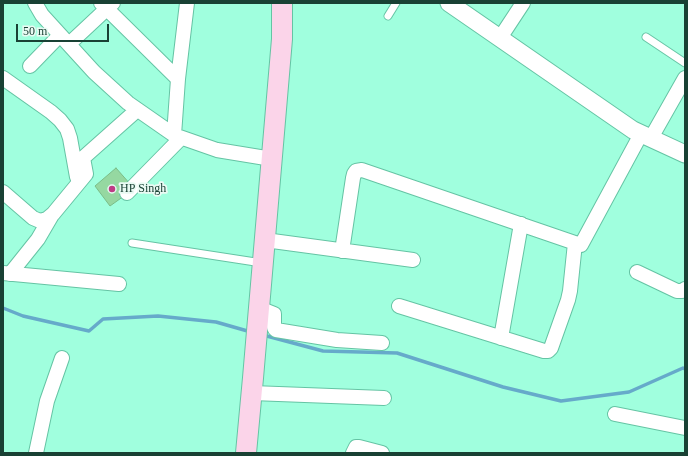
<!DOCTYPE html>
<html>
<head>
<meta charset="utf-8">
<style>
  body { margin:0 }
  #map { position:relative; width:688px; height:456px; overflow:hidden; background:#a0ffde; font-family:"Times New Roman",serif }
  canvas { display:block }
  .frame { position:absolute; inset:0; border:4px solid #194134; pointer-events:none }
  .scale { position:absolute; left:16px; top:24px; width:93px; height:18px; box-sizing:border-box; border:2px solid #194134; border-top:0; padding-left:5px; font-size:12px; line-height:14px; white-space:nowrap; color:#194134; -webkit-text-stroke:3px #e9faf3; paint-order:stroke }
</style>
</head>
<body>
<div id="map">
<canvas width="688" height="456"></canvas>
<div class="frame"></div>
<div class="scale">50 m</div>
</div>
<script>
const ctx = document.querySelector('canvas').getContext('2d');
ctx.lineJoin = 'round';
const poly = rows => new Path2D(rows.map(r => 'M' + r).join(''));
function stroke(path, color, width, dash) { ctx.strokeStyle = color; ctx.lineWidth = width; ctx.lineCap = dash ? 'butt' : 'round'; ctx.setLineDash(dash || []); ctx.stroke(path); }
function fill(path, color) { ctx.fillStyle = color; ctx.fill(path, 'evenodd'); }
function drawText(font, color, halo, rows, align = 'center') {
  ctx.font = font + ' "Times New Roman",serif'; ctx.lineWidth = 3.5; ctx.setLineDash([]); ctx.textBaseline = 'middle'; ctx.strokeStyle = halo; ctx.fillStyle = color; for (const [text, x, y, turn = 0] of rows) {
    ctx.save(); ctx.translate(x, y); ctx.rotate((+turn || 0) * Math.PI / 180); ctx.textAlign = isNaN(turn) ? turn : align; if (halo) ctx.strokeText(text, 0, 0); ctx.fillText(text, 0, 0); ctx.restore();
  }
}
stroke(poly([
  [3,308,23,316,89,331,103,319,158,316,216,322,251,332],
  [263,335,323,351,397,353,503,387,561,401,629,392,683,368,685,369]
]), '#66aaca', 3.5);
const building = poly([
  [116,168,131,185,124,196,110,206,95,186,116,168]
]);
fill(building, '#95d8a1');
stroke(building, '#7abc87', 1);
const service = poly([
  [388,16,396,3],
  [646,37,685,63],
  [132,243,262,263]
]);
const minor = poly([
  [35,3,42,15,94,72,128,103,174,135],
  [101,3,178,79,174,135,217,150,272,159],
  [500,38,523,3],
  [69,44,113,3],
  [30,66,60,35],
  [3,78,51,112,60,120,67,129,70,138,77,177],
  [178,79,187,3],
  [651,138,685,78],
  [3,192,33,218,40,221,47,219,53,214,86,174,83,158,137,110],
  [127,193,181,138],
  [265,240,413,260],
  [342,251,353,178,354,174,356,171,362,170,581,245,641,134],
  [637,272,677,291,682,291,685,289],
  [3,273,119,284],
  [10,274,38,239,52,215],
  [399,306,544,351,548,351,551,348,568,300,570,291,575,243],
  [259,308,274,314,274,327,275,329,276,330,337,340,382,343],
  [501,338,521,224],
  [252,393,384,398],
  [615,414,685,428],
  [36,453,47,401,62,358],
  [353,453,356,447,359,447,382,453]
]);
const tertiary = poly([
  [449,3,633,130,685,154]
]);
const secondary = poly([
  [246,453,253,378,282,39,282,3]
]);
stroke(service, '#65c4a4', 9);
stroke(minor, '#65c4a4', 16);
stroke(tertiary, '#65c4a4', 19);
stroke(secondary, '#65c4a4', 22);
stroke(service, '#fff', 7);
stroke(minor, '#fff', 14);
stroke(tertiary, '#fff', 17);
stroke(secondary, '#fbd4e9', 20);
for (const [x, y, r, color] of [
  [112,189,4,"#be3c85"]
]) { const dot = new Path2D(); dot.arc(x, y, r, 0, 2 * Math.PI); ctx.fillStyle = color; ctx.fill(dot); stroke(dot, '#e9faf3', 1.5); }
drawText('12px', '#194134', '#e9faf3', [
  ["HP Singh",120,189]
], 'left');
</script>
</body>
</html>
